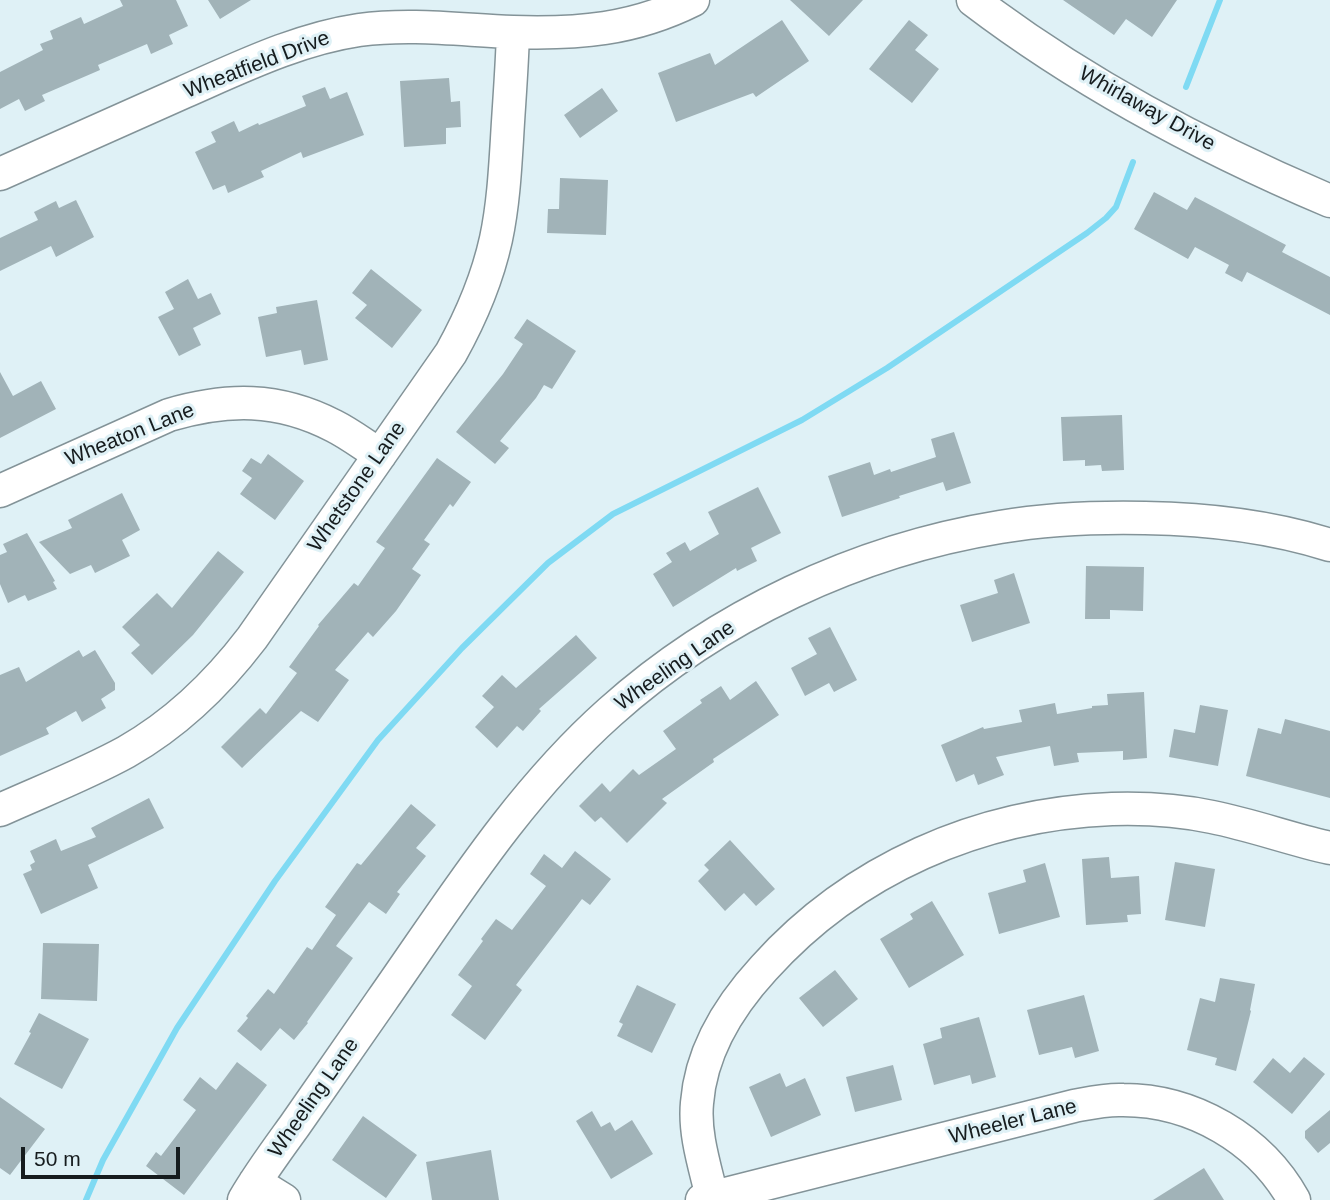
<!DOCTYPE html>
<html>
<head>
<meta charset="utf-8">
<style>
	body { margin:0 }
	#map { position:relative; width:1330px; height:1200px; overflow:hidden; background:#dff1f6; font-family:Arial,sans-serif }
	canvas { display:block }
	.scale { position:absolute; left:21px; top:1147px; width:159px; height:32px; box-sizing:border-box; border:4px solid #161c1e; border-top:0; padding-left:9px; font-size:21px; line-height:24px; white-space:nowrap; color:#161c1e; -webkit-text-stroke:5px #dff1f6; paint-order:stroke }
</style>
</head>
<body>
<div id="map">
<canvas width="1330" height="1200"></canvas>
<div class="scale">50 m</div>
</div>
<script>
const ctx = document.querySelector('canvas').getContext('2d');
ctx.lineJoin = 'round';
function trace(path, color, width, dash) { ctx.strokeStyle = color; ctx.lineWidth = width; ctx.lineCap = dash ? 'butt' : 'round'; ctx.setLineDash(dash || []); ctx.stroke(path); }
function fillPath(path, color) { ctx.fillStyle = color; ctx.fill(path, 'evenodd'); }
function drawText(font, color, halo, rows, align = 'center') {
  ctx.font = font + ' Arial,sans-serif'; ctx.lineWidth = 6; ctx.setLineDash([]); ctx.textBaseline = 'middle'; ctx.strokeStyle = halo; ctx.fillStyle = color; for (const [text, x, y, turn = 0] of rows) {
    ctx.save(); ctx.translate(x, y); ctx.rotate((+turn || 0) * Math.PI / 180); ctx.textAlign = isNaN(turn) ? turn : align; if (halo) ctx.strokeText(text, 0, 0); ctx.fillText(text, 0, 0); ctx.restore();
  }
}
trace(new Path2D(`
	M1186,87L1220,0
	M86,1200L103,1160L177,1028L275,881L378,740L462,648L548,563L613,514L802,420L887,368L1087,233L1106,218L1116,207L1133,162`), '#7fdaf3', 6);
fillPath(new Path2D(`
	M120,0H176L188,26L169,35L173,44L151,54L147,44L98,65L100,70L42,95L45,101L25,111L19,99L0,109V72L43,50L40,44L53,39L50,31L81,17L84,24L123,6Z
	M208,0H251L220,19Z
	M790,0H863L829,36Z
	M1063,0H1177L1152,37L1126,19L1114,35Z
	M782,20L809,61L756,97L753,93L676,122L658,73L710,53L715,65Z
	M909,20L928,35L915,50L939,69L912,103L869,69Z
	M449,78L451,102L460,101L461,127L446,128V144L404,147L400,81Z
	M325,87L330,99L347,92L364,135L303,158L301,152L261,171L264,177L228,193L225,185L213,190L195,152L216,142L211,132L234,121L239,132L258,123L259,125L306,106L302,96Z
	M602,88L618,111L580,138L564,115Z
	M560,178L608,180L606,235L547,233L548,209H559Z
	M1154,192L1187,210L1195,197L1286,245L1282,252L1330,277V315L1247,272L1242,282L1225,273L1229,265L1195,247L1188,259L1134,229Z
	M76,200L94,237L56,257L51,246L0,271V238L38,220L34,212L56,201L59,208Z
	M371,269L422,310L392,348L355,318L367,305L352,293Z
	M188,279L198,299L211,293L221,314L193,328L201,345L179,356L158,317L174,309L165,292Z
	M317,300L328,360L304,365L301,350L266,357L258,317L277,313L276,307Z
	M527,319L576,351L552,389L544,385L536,398L500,441L509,448L495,464L456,432L503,374L523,344L514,338Z
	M0,372L13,396L41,381L56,409L0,438Z
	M1122,415L1124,470L1102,471L1101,465L1085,466V460L1063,461L1061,417Z
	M954,432L971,483L946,491L943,482L899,496L900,498L842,517L828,476L870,462L874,475L890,469L891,472L936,457L931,439Z
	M268,454L304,481L275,520L240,494L252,478L242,471L251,458L261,464Z
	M437,458L471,482L453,507L450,504L424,540L430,544L412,569L421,575L396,611L373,637L368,632L335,670L349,680L318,722L301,711L242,768L221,747L260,708L266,714L297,673L289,667L319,626L318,625L354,583L358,586L385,548L376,542Z
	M758,487L781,533L751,548L757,561L737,571L736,568L673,607L653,574L672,562L666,553L685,542L690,551L719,534L708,512Z
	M122,493L140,530L122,540L130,556L95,573L91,565L70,574L39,542L72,528L68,520Z
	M27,533L55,581L53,582L57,589L28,601L25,595L8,603L0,584V555L7,552L3,544Z
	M218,551L244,572L193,635L152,675L131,653L140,645L122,627L157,593L172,608Z
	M1086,566L1144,567L1143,611L1110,610V619H1085Z
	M1014,573L1030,623L972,642L960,605L998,593L994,580Z
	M830,627L857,680L834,692L829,683L805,696L791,668L817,654L808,638Z
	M576,635L597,658L539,709L541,711L523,731L517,726L497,748L475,727L494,707L482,696L502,675L516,688Z
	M79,650L83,657L95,650L115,683V690L101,699L106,708L82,722L76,711L46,728L49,734L0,756V675L19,667L26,682Z
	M756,681L779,715L713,759L714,762L662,799L667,803L627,843L601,817L595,822L579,806L602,783L610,792L633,769L639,775L676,749L663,731L702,703L700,700L721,686L730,700Z
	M1144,692L1147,758L1123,760V751L1077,753L1079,762L1054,766L1050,746L996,757L1004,775L978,785L974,774L956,782L941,745L983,727L984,729L1022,722L1019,710L1055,703L1057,714L1092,708V706L1108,705L1107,694Z
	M1200,705L1228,710L1218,766L1169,757L1174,729L1195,733Z
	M1285,719L1330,731V798L1246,776L1258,728L1281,734Z
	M149,798L164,828L88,865L98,888L41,914L23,874L32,870L30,865L35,862L30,851L56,839L61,851L96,837L91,828Z
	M411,804L436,825L416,848L426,856L397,892L400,894L386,914L369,902L336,946L353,958L307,1022L308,1023L294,1040L280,1028L261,1051L237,1031L248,1018L246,1016L268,989L274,994L307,947L312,950L336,915L325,907L357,863L361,865Z
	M730,840L775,889L756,906L744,893L725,911L698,881L709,870L704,865Z
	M575,851L611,879L590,905L582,899L516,985L522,990L485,1040L451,1015L472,986L458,975L483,941L481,939L496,919L512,930L546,886L530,874L544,854L562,868Z
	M1109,857L1111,878L1139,876L1141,914L1127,915L1128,922L1086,925L1082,859Z
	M1175,862L1215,869L1205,927L1165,920Z
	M1045,863L1060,917L999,934L988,893L1026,882L1023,870Z
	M932,901L964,955L909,988L880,939L913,919L910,914Z
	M43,943L99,944L97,1001L41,999Z
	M835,970L858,999L823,1027L799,998Z
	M1220,978L1255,984L1250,1010L1251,1011L1236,1071L1215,1065L1217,1058L1187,1050L1200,998L1215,1002Z
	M637,985L676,1004L652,1053L617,1036L623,1024L619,1022Z
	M1084,995L1099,1051L1075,1058L1072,1047L1039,1055L1027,1010Z
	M39,1013L89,1039L62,1089L14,1064L31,1033L29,1032Z
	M979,1017L996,1077L972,1084L970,1075L934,1085L923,1044L942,1038L940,1028Z
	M1304,1057L1325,1074L1292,1114L1253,1082L1273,1058L1290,1073Z
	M237,1062L267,1085L184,1195L146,1166L156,1152L161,1156L196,1110L183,1100L200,1077L216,1090Z
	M893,1065L902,1100L855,1112L846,1077Z
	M780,1073L786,1087L805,1078L821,1115L771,1137L749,1087Z
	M0,1097L45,1129L10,1175L0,1168Z
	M1330,1110V1143L1318,1153L1305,1138V1131Z
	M592,1111L601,1127L610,1122L615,1131L632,1120L653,1154L611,1179L576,1121Z
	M363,1116L417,1155L386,1198L332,1160Z
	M491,1150L499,1200H432L426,1162Z
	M1204,1168L1224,1200H1153Z`), '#a1b3b8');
const minor = new Path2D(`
	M973,0C1082,83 1205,148 1330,201
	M0,174C61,147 123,119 184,92C241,67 298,39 359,30C411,23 461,30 513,32C578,34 633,30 693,0
	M0,491L169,415C227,398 278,397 334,426C350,434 364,445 380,455
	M0,810C42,791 86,774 126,752C177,723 217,684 252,638L451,353C471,317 487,280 496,239C503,206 505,172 507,139C509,103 512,68 513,32
	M255,1182L284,1200
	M712,1197C705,1167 694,1134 697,1103C701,1050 729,1006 764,968C853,869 979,814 1112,809C1145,808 1179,810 1212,817C1252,825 1290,839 1330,848
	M244,1200C259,1174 277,1150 295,1125C324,1084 353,1042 382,1000C452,900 518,794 610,712C717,616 858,550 1000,527C1048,519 1097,517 1145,518C1208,519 1270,526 1330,545
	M702,1200L1074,1106C1090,1103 1107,1099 1123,1100C1193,1100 1260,1139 1294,1200`);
trace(minor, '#839398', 35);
trace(minor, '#fff', 32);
drawText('21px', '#161c1e', '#dff1f6', [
	["Wheatfield Drive",257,65,-21],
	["Whirlaway Drive",1147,109,29],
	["Wheaton Lane",130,435,-22],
	["Whetstone Lane",357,487,-55],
	["Wheeling Lane",675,666,-35],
	["Wheeling Lane",314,1098,-55],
	["Wheeler Lane",1013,1122,-14]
]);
</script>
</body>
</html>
